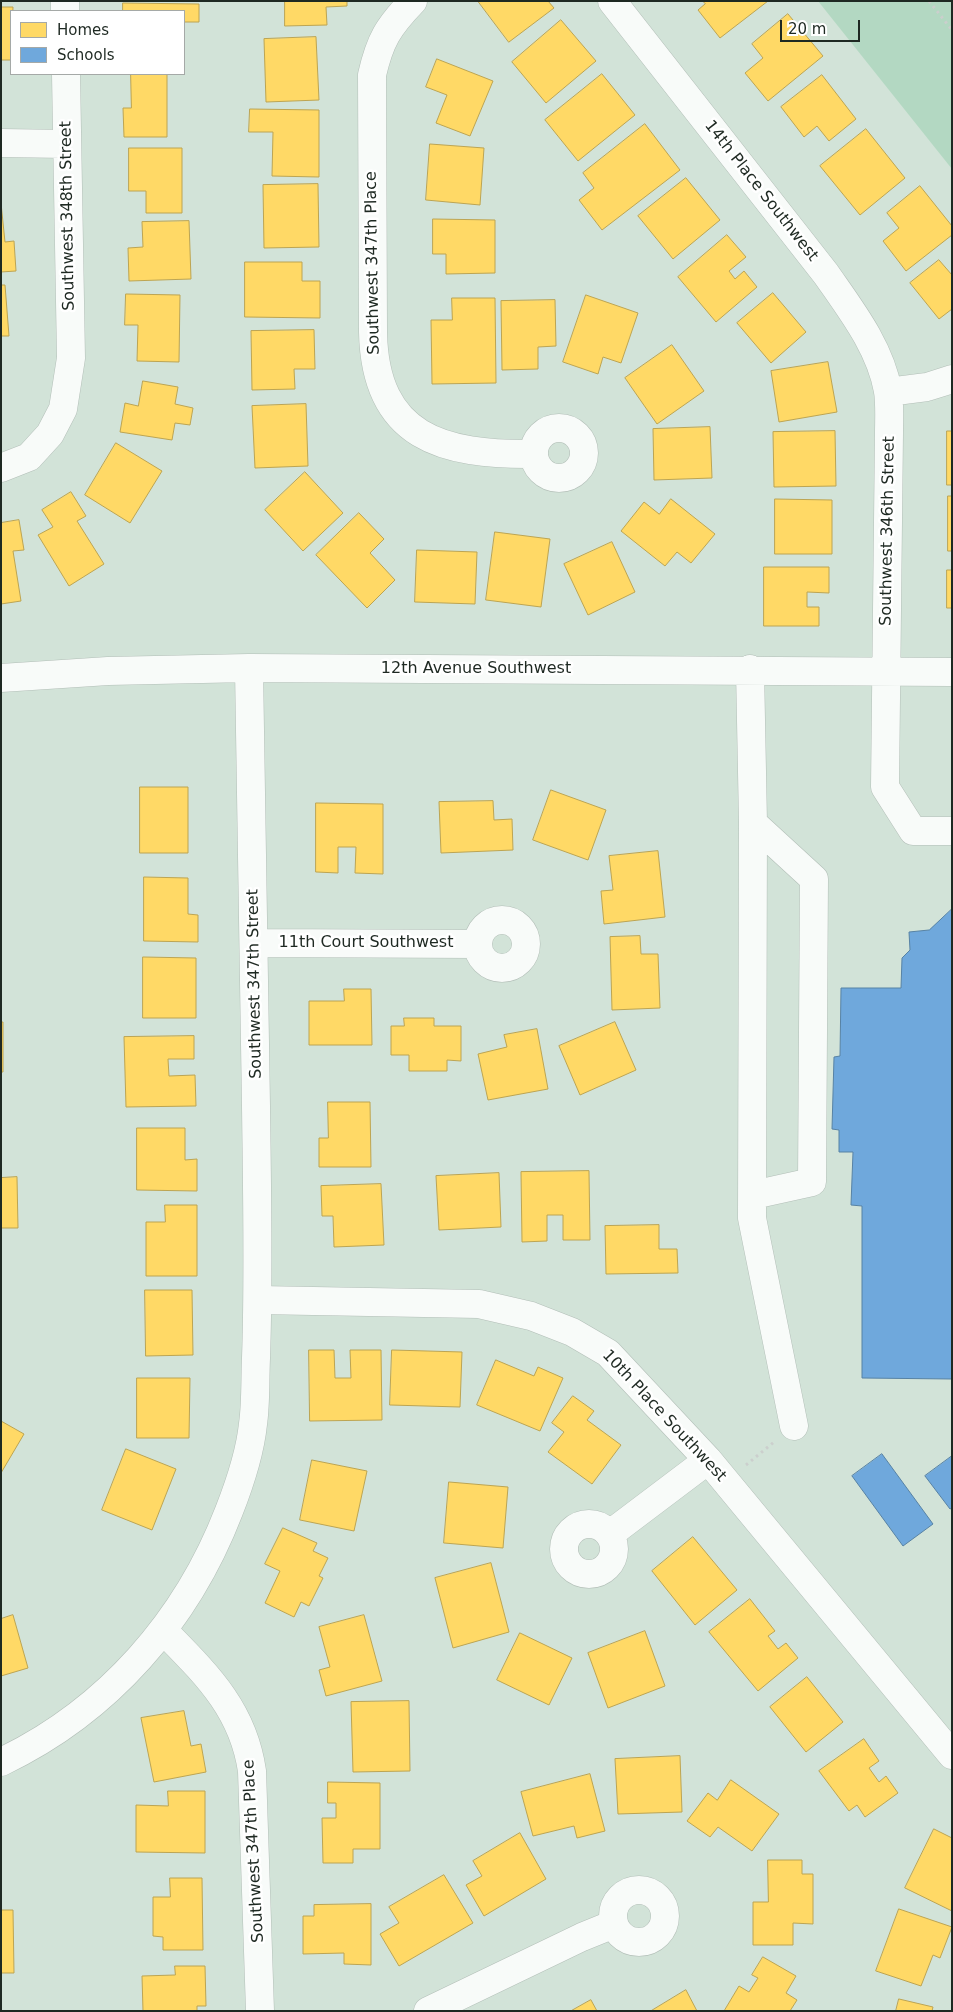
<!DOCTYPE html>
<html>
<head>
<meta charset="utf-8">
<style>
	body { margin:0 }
	#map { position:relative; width:953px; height:2012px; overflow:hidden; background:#d2e3d8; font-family:"DejaVu Sans",sans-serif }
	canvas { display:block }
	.frame { position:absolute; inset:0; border:2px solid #1e2922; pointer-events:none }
	.legend { position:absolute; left:10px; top:10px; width:175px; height:65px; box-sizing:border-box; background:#fff; border:1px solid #a5a9a7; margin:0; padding:6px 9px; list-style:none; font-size:15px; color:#1e2922 }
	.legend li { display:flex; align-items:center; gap:10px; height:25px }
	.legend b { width:25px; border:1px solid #a5a9a7 }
	.scale { position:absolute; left:780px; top:20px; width:80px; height:22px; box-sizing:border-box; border:2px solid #1e2922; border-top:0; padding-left:6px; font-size:15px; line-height:18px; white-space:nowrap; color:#1e2922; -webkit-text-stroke:4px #fff; paint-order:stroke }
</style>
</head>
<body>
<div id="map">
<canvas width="953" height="2012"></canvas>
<div class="frame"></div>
<ul class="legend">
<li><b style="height:14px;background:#ffd966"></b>Homes</li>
<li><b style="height:14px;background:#6fa8dc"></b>Schools</li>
</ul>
<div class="scale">20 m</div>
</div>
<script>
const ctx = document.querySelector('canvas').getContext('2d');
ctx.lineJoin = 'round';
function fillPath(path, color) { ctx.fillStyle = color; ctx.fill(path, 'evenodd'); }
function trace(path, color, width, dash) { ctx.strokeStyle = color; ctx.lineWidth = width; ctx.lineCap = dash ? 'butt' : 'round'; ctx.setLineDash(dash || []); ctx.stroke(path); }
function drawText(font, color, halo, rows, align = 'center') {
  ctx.font = font + ' "DejaVu Sans",sans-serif'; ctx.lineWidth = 5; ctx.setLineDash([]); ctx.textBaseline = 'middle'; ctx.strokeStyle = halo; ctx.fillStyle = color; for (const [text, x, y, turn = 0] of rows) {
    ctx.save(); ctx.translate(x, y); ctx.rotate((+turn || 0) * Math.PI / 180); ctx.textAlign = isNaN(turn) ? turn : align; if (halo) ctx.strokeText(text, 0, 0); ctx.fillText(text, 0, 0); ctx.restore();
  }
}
fillPath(new Path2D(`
	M818,1H952V169Z`), '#b3d8c2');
const homes = new Path2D(`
	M285,1H347V6L326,7L327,25L285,26Z
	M478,1H548L554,8L509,42Z
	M703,1H768L720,38L698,10L705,4Z
	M123,3L199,4V22H184V11H123Z
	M1,7H13L11,60H1Z
	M788,14L823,56L768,101L745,73L763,58L752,44Z
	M561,20L596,61L546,103L512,62Z
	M316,37L319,100L266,102L264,39Z
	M437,59L493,81L470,136L436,123L447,95L426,87Z
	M131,74H167V137H124L123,108H131Z
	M602,74L635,115L578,161L545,120Z
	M822,75L856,119L829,141L817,126L804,137L781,107Z
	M250,109L319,110V177L272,176L273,132H249Z
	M645,124L680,170L602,230L579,200L594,188L583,173Z
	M866,129L905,178L860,215L820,166Z
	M430,144L484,148L480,205L426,200Z
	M129,148H182V213H146V191H129Z
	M686,178L720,220L673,259L638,216Z
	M318,184L319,247L264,248L263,185Z
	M920,186L952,226V235L906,271L883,241L899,228L887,213Z
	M1,203L5,242L14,241L16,271L1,272Z
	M433,219L495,220V273L446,274V254H433Z
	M189,221L191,279L129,281L128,248L143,247L142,222Z
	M727,235L746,257L729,271L735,279L744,271L757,287L716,322L678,277Z
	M939,260L952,275V309L939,319L910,283Z
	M245,262H302V281H320V318L245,317Z
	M1,285H5L9,336H1Z
	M773,293L806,332L771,363L737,323Z
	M126,294L180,295L179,362L137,361L138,325H125Z
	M586,295L638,313L621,363L603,357L598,374L563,362Z
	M452,298H495L496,383L432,384L431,320H452Z
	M555,300L556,346L538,347V369L502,370L501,301Z
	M314,330L315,369H294L295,389L252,390L251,331Z
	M672,345L704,391L657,424L625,378Z
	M828,362L837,412L779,422L771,371Z
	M143,381L178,387L175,404L193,408L190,425L175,423L172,440L120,432L125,403L138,406Z
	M306,404L308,466L255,468L252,406Z
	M710,427L712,478L654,480L653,429Z
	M835,431L836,486L774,487L773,432Z
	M947,431H952V485H947Z
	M116,443L162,471L130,523L85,495Z
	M305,472L343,513L303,551L265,510Z
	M71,492L86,516L77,521L104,564L69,586L38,535L53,527L42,510Z
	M948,496H952V551H948Z
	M671,499L715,534L691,563L677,552L665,566L621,531L644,502L659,514Z
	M775,499L832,500V554H775Z
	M359,513L384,539L370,553L395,580L367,608L316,555Z
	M19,520L24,550L13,551L21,601L1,604V523Z
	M495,532L550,539L541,607L486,600Z
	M612,542L635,592L588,615L564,564Z
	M417,550L477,552L475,604L415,602Z
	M764,567H829V593L807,592V607H819V626H764Z
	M947,570H952V608H947Z
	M140,787H188V853H140Z
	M551,790L606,810L588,860L533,840Z
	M493,801L494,820L512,819L513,850L441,853L439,802Z
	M316,803L383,804V874L355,873L356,847H338V873L316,872Z
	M658,851L665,917L604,924L601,891L613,890L609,856Z
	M144,877L188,878V914L198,915V942L144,941Z
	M640,936L641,954H658L660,1008L612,1010L610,937Z
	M143,957L196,958V1018H143Z
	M344,989H371L372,1045H309V1001H344Z
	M404,1018H434V1026H461V1061L447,1060V1071H409V1055H391V1026H404Z
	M1,1022H3V1072H1Z
	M615,1022L636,1070L580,1095L559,1046Z
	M537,1029L548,1089L488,1100L478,1054L507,1047L504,1035Z
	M194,1036V1059H168L169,1076L195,1075L196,1106L126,1107L124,1037Z
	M328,1102H370L371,1167H319V1138H328Z
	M137,1128H185V1160L197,1159V1191L137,1190Z
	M589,1171L590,1240H563V1215H547V1241L522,1242L521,1172Z
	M499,1173L501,1227L439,1230L436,1176Z
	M17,1177L18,1228H1V1178Z
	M381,1184L384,1245L334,1247L333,1216H322L321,1186Z
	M165,1205H197V1276H146V1222H165Z
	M659,1225V1249H677L678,1273L606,1274L605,1226Z
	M145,1290H192L193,1355L146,1356Z
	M309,1350H334L335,1378H351L350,1350H381L382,1420L310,1421Z
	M392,1350L462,1352L460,1407L390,1405Z
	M496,1360L534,1376L538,1367L563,1378L540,1431L477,1405Z
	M137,1378H190L189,1438H137Z
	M573,1396L594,1411L587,1420L621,1445L592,1484L548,1452L564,1432L552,1423Z
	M1,1421L24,1434L1,1473Z
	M126,1449L176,1469L152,1530L102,1510Z
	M312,1460L367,1471L354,1531L300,1520Z
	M449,1482L508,1487L503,1548L444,1543Z
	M283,1528L317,1543L313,1551L328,1558L319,1576L323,1578L309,1606L301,1602L294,1617L265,1603L280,1571L265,1564Z
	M693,1537L737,1590L695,1625L652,1571Z
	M491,1563L509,1632L453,1648L435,1578Z
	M750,1599L775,1631L768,1636L778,1649L786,1643L798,1658L758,1691L709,1632Z
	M13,1615L28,1668L1,1676V1619Z
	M364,1615L382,1681L326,1696L319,1670L330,1667L319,1627Z
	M645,1631L665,1686L608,1708L588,1653Z
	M520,1633L572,1658L549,1705L497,1680Z
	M807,1677L843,1722L806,1752L770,1707Z
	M409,1701L410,1771L353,1772L351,1702Z
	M184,1711L191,1746L201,1744L206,1772L154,1782L141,1718Z
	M864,1739L879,1761L869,1768L879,1782L886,1776L898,1793L865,1817L857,1805L849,1811L819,1771Z
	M680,1756L682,1812L618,1814L615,1759Z
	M590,1774L605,1831L577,1838L574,1826L533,1836L521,1792Z
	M731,1780L779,1814L752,1851L718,1827L710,1837L687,1821L708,1793L717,1800Z
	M328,1782L380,1783V1849H353V1863H323L322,1818H336V1803H328Z
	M168,1791H205V1853L136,1852V1805L168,1806Z
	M934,1829L952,1838V1911L905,1888Z
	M520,1833L546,1879L484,1916L466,1885L482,1876L473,1861Z
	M768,1860H802V1874H813V1924L793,1923V1945H753V1902H768Z
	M444,1875L473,1923L399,1966L380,1934L399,1923L389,1907Z
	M170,1878H202L203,1950H163V1937L153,1936V1897H170Z
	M371,1904V1965L344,1964V1953L303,1954V1916H314V1905Z
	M899,1909L952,1927L940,1958L933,1955L921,1986L876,1971Z
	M1,1910H13L14,1973H1Z
	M763,1957L796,1976L786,1993L797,2000L790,2011H724L739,1986L749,1992L758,1978L752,1975Z
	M175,1966H205L206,2006H197V2011H143L142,1976L175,1975Z
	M686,1990L697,2011H651Z
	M899,1999L933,2007L932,2011H896Z
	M591,2000L597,2011H571Z`);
fillPath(homes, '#ffd966');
trace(homes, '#bca452', 1);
const schools = new Path2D(`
	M952,909V1379L862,1378V1206L851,1205L853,1152H839V1130L832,1129L834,1057L840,1056L841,988H901L902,958L910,950L909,932L929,930Z
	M882,1454L933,1524L903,1546L852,1476Z
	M952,1456V1508L950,1509L925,1476Z`);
fillPath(schools, '#6fa8dc');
trace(schools, '#5782a4', 1);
const minor = new Path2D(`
	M65,1V11
	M413,1C388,27 380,40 372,75L373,332C375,438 443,455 534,454
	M612,1L826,274C851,310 880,347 888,391C890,405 889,420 889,433L885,787L913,831H952
	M1,143L67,144
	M888,392L927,387L952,379
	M534 453a25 25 0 1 1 50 0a25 25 0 1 1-50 0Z
	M1,468L29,457L50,434L63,409L71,358L66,74
	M750,669L753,823L752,1218L794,1426
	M1,678L108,671L249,668L952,672
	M753,823L814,879L812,1182L753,1195
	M478 944a24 24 0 1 1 48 0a24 24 0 1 1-48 0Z
	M255,943L478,944
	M258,1300L479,1304L531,1316L572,1332L608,1353L708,1460L952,1755
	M564 1549a25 25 0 1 1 50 0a25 25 0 1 1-50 0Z
	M610,1534L708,1460
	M164,1631C206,1674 243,1709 252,1771L260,2011
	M1,1762C108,1711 187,1620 229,1511C240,1483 250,1453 253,1424C256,1403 255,1380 256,1358C259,1274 257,1190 256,1106C255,960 252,814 249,668
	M613 1916a26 26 0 1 1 52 0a26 26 0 1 1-52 0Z
	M428,2011L582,1937L614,1924`);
trace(minor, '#b2beb7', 29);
trace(new Path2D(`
	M929,1L952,30
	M746,1465L774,1442`), '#cbcfcd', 3, [2.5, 4]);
trace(minor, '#f8fbf9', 28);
drawText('16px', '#1e2922', '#fff', [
	["14th Place Southwest",761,191,52],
	["Southwest 348th Street",68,216,-91],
	["Southwest 347th Place",373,263,-91],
	["Southwest 346th Street",888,531,-89],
	["12th Avenue Southwest",476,669],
	["11th Court Southwest",366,943],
	["Southwest 347th Street",255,984,-91],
	["10th Place Southwest",664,1416,47],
	["Southwest 347th Place",254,1851,-93]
]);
</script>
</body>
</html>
